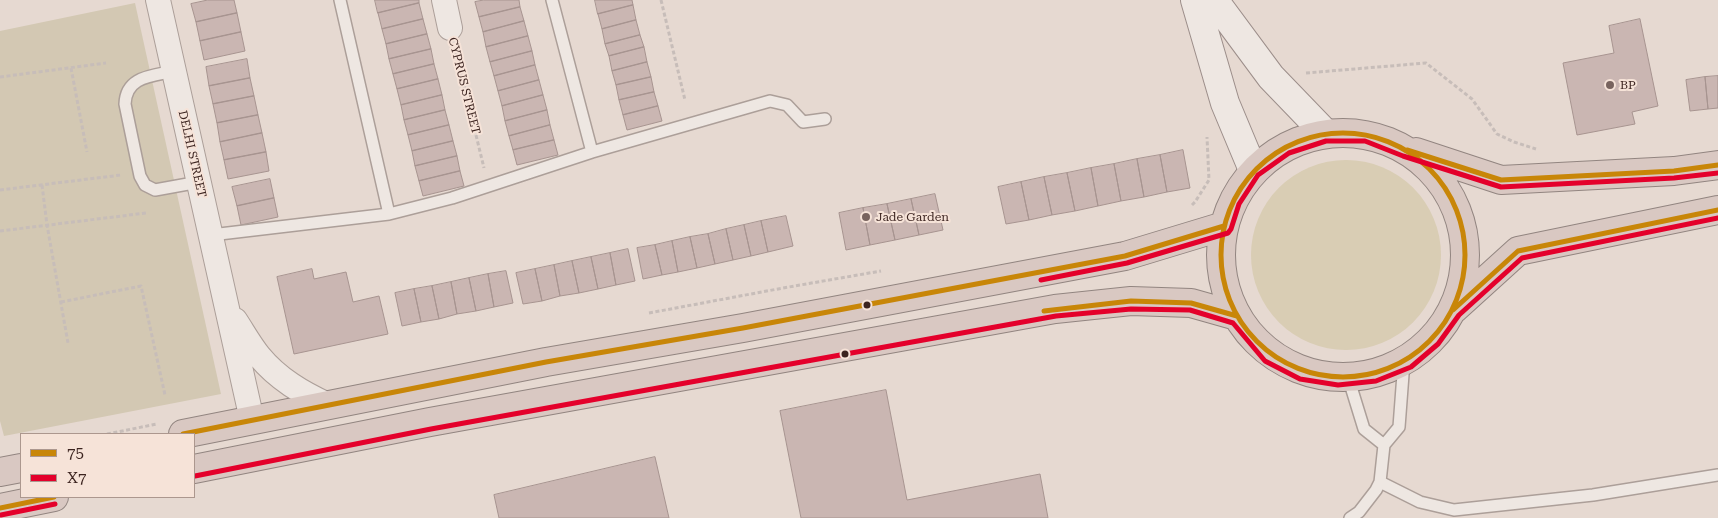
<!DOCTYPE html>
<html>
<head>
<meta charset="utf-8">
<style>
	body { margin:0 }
	#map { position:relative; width:1718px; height:518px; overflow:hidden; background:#e6d9d1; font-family:"Roboto Serif",serif }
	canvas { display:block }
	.legend { position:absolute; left:20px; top:433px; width:175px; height:65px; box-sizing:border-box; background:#f6e3d8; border:1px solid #ac978e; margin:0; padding:6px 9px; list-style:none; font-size:15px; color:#3c2420 }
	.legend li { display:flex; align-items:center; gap:10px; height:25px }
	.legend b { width:25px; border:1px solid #ac978e }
</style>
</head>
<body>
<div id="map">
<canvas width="1718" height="518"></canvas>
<ul class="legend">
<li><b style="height:6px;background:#c88608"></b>75</li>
<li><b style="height:6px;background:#e4002b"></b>X7</li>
</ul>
</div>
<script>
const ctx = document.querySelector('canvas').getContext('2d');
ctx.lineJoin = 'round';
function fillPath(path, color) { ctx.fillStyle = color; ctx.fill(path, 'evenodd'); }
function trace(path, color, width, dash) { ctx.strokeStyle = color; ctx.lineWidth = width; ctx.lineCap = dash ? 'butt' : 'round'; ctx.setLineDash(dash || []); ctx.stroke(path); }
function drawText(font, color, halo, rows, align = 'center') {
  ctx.font = font + ' "Roboto Serif",serif'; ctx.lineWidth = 4; ctx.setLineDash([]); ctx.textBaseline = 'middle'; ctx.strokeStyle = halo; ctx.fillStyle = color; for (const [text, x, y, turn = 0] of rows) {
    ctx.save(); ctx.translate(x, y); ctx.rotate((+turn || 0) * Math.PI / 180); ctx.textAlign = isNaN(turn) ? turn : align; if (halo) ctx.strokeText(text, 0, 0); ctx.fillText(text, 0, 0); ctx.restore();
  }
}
fillPath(new Path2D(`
	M1251 255a95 95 0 1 1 190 0a95 95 0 1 1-190 0Z`), '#d9cdb4');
fillPath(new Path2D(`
	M135,3L221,394L4,436L0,421V31Z`), '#d3c8b3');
const building = new Path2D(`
	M208,0H234L237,13L196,22L191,4Z
	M375,0H419V3L378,13Z
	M484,0H519L520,7L479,17L475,2Z
	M595,0H632L633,5L598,14Z
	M419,3L423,19L382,29L378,13Z
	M633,5L636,20L602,29L598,14Z
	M520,7L524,21L483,32L479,17Z
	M237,13L241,32L200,41L196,22Z
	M423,19L427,34L386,44L382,29Z
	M1640,19L1658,106L1632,112L1635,124L1577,135L1563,63L1614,53L1609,26Z
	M636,20L640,35L605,44L602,29Z
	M524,21L528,36L486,47L483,32Z
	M241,32L245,51L204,60L200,41Z
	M427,34L431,49L389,59L386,44Z
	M640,35L644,47L609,56L605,44Z
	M528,36L532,51L490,62L486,47Z
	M644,47L647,62L612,71L609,56Z
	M431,49L434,64L393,74L389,59Z
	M532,51L535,65L494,76L490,62Z
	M247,59L250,78L209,86L206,67Z
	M647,62L651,77L616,85L612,71Z
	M434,64L438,79L397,89L393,74Z
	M535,65L539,80L498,91L494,76Z
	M1718,76V108L1708,109L1705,77Z
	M651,77L654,92L619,100L616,85Z
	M1705,77L1708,109L1690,111L1686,80Z
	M250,78L254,96L213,104L209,86Z
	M438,79L442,95L401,105L397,89Z
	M539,80L543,95L502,106L498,91Z
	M654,92L658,106L623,115L619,100Z
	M442,95L445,110L404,120L401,105Z
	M543,95L547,110L505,121L502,106Z
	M254,96L258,115L217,123L213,104Z
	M658,106L662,121L627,130L623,115Z
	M445,110L449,125L408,135L404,120Z
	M547,110L550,125L509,136L505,121Z
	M258,115L262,133L220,142L217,123Z
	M449,125L453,141L412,151L408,135Z
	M550,125L554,140L513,150L509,136Z
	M262,133L266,152L224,160L220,142Z
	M554,140L558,155L517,165L513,150Z
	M453,141L457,156L415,166L412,151Z
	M1183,150L1190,188L1167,192L1160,155Z
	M266,152L269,171L228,179L224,160Z
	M1160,155L1167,192L1144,197L1137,159Z
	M457,156L460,171L419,181L415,166Z
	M1137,159L1144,197L1121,201L1114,164Z
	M1114,164L1121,201L1098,206L1091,168Z
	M1091,168L1098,206L1075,211L1067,173Z
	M460,171L464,186L423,196L419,181Z
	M1067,173L1075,211L1052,215L1044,177Z
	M1044,177L1052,215L1029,220L1021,182Z
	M270,179L274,198L237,206L232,187Z
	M1021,182L1029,220L1006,224L998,187Z
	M935,194L943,230L919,235L911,199Z
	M274,198L278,217L241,225L237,206Z
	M911,199L919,235L895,240L887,204Z
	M887,204L895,240L870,245L863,208Z
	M863,208L870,245L846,250L839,213Z
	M786,216L793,246L768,252L761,221Z
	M761,221L768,252L751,256L744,225Z
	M744,225L751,256L733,260L726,229Z
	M726,229L733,260L715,264L708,234Z
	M708,234L715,264L697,268L690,237Z
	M690,237L697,268L678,272L672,241Z
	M672,241L678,272L662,275L655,245Z
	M655,245L662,275L643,279L637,248Z
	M628,249L635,281L616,285L610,253Z
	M610,253L616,285L598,289L591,257Z
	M591,257L598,289L579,293L572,261Z
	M572,261L579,293L560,296L554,265Z
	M554,265L560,296L542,301L535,269Z
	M312,269L314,279L346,272L353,302L379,296L388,334L294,354L277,277Z
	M535,269L542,301L523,304L516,273Z
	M506,271L513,303L494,307L488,274Z
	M488,274L494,307L476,311L469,278Z
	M469,278L476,311L457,314L451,282Z
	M451,282L457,314L439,319L432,286Z
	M432,286L439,319L421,322L414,289Z
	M414,289L421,322L402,326L395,293Z
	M886,390L907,500L1040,474L1048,518H801L780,411Z
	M655,457L669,518H499L494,495Z`);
fillPath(building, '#cab6b2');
trace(building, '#a79490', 1);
const lane = new Path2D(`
	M340,0L389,214
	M552,0L592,152
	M174,71C152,76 126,76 125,104L140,176L145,185L155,190L199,182
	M211,235L389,214L452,198L592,152L770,101L787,105L803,122L825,119
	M1348,377L1364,429L1384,445
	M1380,482L1420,502L1454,510L1593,495L1718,475
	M1350,518L1359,512L1376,490L1380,482L1384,445L1399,427L1404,361`);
const street = new Path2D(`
	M158,0L252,420
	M444,0L450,28
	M235,320C243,332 250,345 259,356C278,379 302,393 328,405`);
const secondary = new Path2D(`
	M1195,0L1225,103L1253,170
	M1214,0L1271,77L1325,133`);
const highway = new Path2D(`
	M1221 255a122 122 0 1 1 244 0a122 122 0 1 1-244 0Z
	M1416,152L1501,180L1674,171L1718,165
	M1454,309L1518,251L1718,210
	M183,434L546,362L743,328L1125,256L1224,226
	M194,469L430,422L1055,309L1131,301L1191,303L1237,316
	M0,472L21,468
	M0,508L54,497`);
trace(lane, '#ac9f99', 14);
trace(street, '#ac9f99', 26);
trace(secondary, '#9c8e8a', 30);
trace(highway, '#928580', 30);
trace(new Path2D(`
	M661,0L685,100
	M456,53L484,168
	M71,68L87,152
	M1306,73L1426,63L1472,99L1497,134L1514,142L1536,149
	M0,77L106,63
	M42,185L47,225L68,343
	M0,190L121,175
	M1192,205L1195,202L1209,180L1207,137
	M0,231L146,213
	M61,302L141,286L165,395
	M649,313L783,288L881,271
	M107,434L157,424`), '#c7bdb9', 3, [4, 2.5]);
trace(lane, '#eee7e2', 11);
trace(street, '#eee7e2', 24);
trace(secondary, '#eee7e2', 28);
trace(highway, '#d9c8c2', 28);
trace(new Path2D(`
	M1221 255a122 122 0 1 1 244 0a122 122 0 1 1-244 0Z
	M1407,150L1501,180L1674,171L1718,165
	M1453,310L1518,251L1718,210
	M1044,311L1131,301L1191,303L1237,316
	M183,434L546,362L743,328L1125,256L1224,226
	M0,508L54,497`), '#c88608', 5);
trace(new Path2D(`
	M1041,280L1127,263L1228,233L1231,229L1239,204L1258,175L1289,153L1326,141H1365L1403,156L1501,187L1674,178L1718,173
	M195,476L431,429L1056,316L1131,309L1190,310L1233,323L1265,361L1300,379L1338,385L1376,381L1411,367L1438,344L1459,315L1522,258L1718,218
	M1,515L55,504`), '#e4002b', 5);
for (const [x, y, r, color] of [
	[1610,85,5,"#78635e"],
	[866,217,5,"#78635e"],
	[867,305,4.5,"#3c2420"],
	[845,354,4.5,"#3c2420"]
]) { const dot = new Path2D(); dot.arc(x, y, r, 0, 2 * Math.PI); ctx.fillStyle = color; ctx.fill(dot); trace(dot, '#f6e3d8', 2); }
drawText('12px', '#3c2420', '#f6e3d8', [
	["BP",1620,85],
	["Jade Garden",876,217]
], 'left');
drawText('12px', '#3c2420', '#f6e3d8', [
	["CYPRUS STREET",464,86,76],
	["DELHI STREET",192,154,77]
]);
</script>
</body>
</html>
